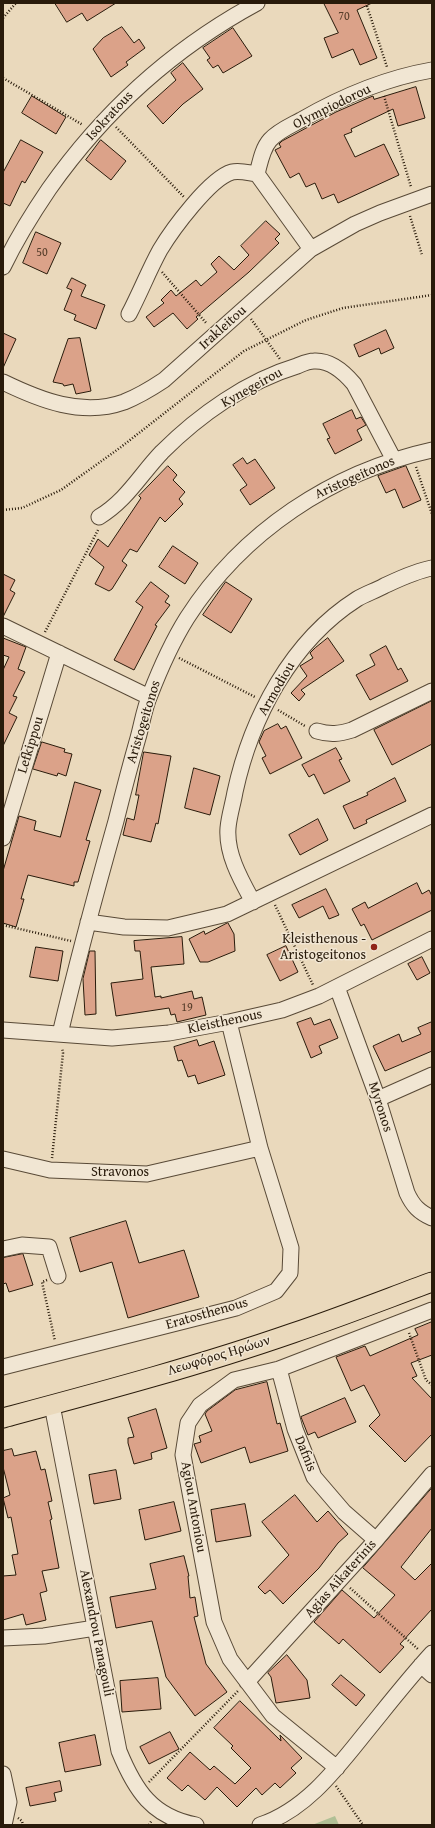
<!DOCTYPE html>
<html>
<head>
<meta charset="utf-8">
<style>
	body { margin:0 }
	#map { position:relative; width:435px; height:1828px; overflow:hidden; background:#ead9bc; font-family:"Gentium Book Plus",serif }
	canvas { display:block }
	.frame { position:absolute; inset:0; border:4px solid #291b0b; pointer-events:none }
</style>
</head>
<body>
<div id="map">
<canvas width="435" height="1828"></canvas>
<div class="frame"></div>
</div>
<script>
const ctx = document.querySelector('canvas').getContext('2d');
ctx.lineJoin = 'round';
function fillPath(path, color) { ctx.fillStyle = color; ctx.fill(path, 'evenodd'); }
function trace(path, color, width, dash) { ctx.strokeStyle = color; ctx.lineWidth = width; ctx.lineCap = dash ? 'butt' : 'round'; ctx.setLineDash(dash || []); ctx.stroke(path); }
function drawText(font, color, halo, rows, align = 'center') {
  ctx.font = font + ' "Gentium Book Plus",serif'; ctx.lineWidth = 3; ctx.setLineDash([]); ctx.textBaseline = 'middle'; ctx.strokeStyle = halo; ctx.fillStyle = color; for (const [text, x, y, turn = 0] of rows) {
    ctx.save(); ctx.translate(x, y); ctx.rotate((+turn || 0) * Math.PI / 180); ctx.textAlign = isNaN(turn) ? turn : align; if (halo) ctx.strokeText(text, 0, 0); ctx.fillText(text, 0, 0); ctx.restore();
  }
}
fillPath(new Path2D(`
	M335,1816L339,1825H312Z`), '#b1c096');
const building = new Path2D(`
	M55,3H116L87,21L82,13L67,22Z
	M324,3H372L357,10L377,58L360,65L353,49L332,58L324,38L338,33Z
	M122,27L134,43L139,39L145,48L126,62L128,65L111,77L93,49L103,38Z
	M233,28L252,56L223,73L218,65L213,68L207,60L210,58L203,48Z
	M183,63L203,89L183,104L163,124L147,106L176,80L171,73Z
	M416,87L425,118L398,126L393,109L351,129L352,132L344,135L355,157L384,144L399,175L338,203L334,194L322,199L315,183L306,187L299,173L290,178L275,150L281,147L279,144L282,141L336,112L368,98L373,96L374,99Z
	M32,96L66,117L56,134L22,113Z
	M21,140L43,152L25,183L22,181L10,206L3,203V173Z
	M101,140L126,161L111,180L86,160Z
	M266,221L280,234L275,239L279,243L249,272L196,317L198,319L187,329L173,313L154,327L146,317L164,303L161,300L171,290L176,296L196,280L201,286L217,272L211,264L219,256L234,270L249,255L241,246Z
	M36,232L61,243L47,274L23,263Z
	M72,278L86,285L81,296L105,305L96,329L74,320L76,315L64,310L72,290L67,288Z
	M386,330L394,348L381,354L379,348L359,357L354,345Z
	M3,333L16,339L3,368Z
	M80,338L91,391L76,394L73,384L64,386L63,384L53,382L68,339Z
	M352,410L356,419L361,417L366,425L357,430L362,440L335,454L327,439L330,438L323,424Z
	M243,458L247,464L255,459L275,488L250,505L240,490L247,485L233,465Z
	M168,466L177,475L173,480L185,492L179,499L183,504L165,522L160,517L137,552L130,549L122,561L127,565L112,589L109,591L95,584L104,567L89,555L98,539L108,547L141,498L139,496Z
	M406,466L421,500L403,508L395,489L386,493L378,476Z
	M173,546L198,563L185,584L159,567Z
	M3,574L15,580L10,590L15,593L3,617Z
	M151,582L169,596L165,602L170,605L155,625L157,626L134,670L114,660L143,607L136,602Z
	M226,582L252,599L231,633L203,615Z
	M3,638L26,647L18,669L25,672L13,696L17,697L9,713L17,717L3,746V670L9,657L3,655Z
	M328,638L344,661L301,690L305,694L299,701L291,693L307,676L300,666L313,658L310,653L315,648Z
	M386,646L398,670L401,668L408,681L370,700L356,675L375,665L370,655Z
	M432,701V744L392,765L374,730Z
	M278,724L281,729L286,726L302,758L270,774L262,758L266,756L259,742L264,731Z
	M42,742L65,749L64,752L72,754L66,776L58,773L57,776L33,769Z
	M336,748L342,759L339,760L350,781L324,794L314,774L309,777L302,765Z
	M144,752L171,756L158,824L156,823L151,842L123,835L127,818L134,820L139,795H136Z
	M194,768L220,776L210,815L185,808Z
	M395,778L406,801L366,820L367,823L354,829L343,806L368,795L367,793Z
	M75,782L101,790L86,840L90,841L78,882H74V886L28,875L21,899H24L16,927L3,923V871L19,816L36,821L34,830L60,837Z
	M318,819L328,840L300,855L289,835Z
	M417,883L422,894L429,890L432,896V910L372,940L364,924L361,926L352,909L365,902L368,908Z
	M326,889L339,915L329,919L323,906L299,918L292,905Z
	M228,923L234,934L235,951L208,962H200L189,939L204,931L205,934Z
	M182,937L184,964L151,967L155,997L161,996V998L192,991L194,999L202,997L206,1015L177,1022L175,1014L171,1015L169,1008L116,1016L111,983L143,979L140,951H135L134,941Z
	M286,946L298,972L280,981L267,955Z
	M36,947L63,951L58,981L30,977Z
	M90,951H95L96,1014L85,1015L83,979Z
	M422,957L430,973L417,980L408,964Z
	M311,1018L314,1025L330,1019L338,1038L319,1046L322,1053L311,1058L297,1023Z
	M432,1022V1051L385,1071L373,1046L399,1034L402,1042L421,1034L418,1028Z
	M197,1040L199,1046L214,1041L225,1075L198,1084L195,1075L188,1077L182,1060L178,1061L174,1047Z
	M126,1221L139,1263L184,1250L199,1297L128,1318L112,1262L80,1272L70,1238Z
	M23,1254L33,1285L9,1292L6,1283L3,1284V1258Z
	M432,1322V1355L411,1363L417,1376L412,1378L432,1399V1434L405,1462L369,1426L380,1415L364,1385L351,1391L336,1357L365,1346L370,1356L418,1335L415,1329Z
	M267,1382L277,1424L280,1423L288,1451L250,1463L245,1447L201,1463L194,1444L201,1442L199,1436L212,1431L205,1414L207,1411L235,1390Z
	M345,1398L356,1422L318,1438L315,1432L308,1435L301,1417Z
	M156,1409L167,1448L151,1453L152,1459L134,1464L128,1443V1438L134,1437L128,1418Z
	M12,1449L14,1456L36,1451L41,1470L45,1469L52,1501L48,1502L52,1519L50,1520L59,1568L42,1571L47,1591L40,1593L46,1620L26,1625L23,1614L3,1620V1576L16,1575L12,1555L18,1554L11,1517L8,1518L3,1498L10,1495L3,1467V1451Z
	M116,1470L121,1499L94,1504L89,1475Z
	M432,1488V1528L401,1567L415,1580L432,1563V1609L400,1644L404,1647L380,1673L343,1639L339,1644L314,1622L342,1590L374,1618L395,1595L363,1568Z
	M295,1495L317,1522L328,1511L348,1534L338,1543L319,1568L283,1604L270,1590L265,1594L258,1587L289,1555L262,1522Z
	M174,1502L181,1531L145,1540L139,1510Z
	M245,1504L251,1536L216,1542L211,1510Z
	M184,1556L189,1576H188L190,1598L195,1597L198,1616L194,1617L206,1664L227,1692L195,1716L166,1677L152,1621L116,1628L110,1597L156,1589L150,1564Z
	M287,1655L307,1680L310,1698L276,1703L271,1677L268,1673Z
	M341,1675L365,1695L356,1706L332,1685Z
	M158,1678L161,1709L122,1712L120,1681Z
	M240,1701L281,1741L280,1735L302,1758L291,1768L296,1773L280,1788L275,1783L262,1795L256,1788L237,1807L217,1787L205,1800L188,1785L182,1791L167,1778L190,1752L210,1770L214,1766L235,1784L251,1768L231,1748L233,1746L214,1728Z
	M170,1732L179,1749L149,1764L140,1747Z
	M95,1735L101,1765L65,1772L59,1743Z
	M60,1781L62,1791L54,1793L56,1801L30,1806L26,1788Z`);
fillPath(building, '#dba289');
trace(building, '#291b0b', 1);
const minor = new Path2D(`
	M257,174C260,163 262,149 270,140C278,131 290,126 301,120C341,97 386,78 432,70
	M3,267C16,240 32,214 49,189C104,111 172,49 257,3
	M129,314C140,293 149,270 160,250C172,230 210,178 232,172C240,170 249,173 257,174L311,249
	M3,382C40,400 82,417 124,402C139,396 152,388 164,380L311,249L355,224L380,213L432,194
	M99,517C127,500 140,475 162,452C199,415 247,381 297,366C302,364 308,361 314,361C331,360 344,372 354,384L394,460
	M3,626L149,697
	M317,731C330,735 339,734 352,730L432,691
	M3,838L59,653
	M253,902C241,880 226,854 228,828C229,816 233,804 235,792C251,718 291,641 357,599C365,594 375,591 384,586C399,579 415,571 432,568
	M88,922L124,927L168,928L227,914L432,815
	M337,987L378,1099L407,1193C413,1206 419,1212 432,1218
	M3,1030L112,1038L169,1033L229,1022L282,1010L319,996L432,939
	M60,1034C77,962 96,892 116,821C123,793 130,766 138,738C142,724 144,709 150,695C160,669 172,642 187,618C242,532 332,472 432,450
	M378,1099L432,1075
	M3,1159L50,1170L147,1174L260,1148
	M3,1249L22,1245L49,1247L58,1276
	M3,1367L236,1308L276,1291L290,1273L291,1248L260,1148L229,1022
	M279,1369L295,1429L314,1477L344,1512L376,1540
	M52,1405L119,1751C135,1790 152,1817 196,1825
	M3,1638L44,1636L95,1628
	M421,1665L432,1675
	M247,1682L376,1540L432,1474
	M337,1768L273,1716L230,1659L214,1622L183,1455L188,1423L200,1405L234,1380L279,1369L432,1310
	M3,1774L9,1802L4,1825
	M260,1825C306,1810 337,1768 366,1732C388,1705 409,1678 432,1653`);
const major = new Path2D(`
	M3,1418C100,1392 198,1366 293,1333C340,1317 386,1299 432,1282`);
trace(minor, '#594a37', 17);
trace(major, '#291b0b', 21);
trace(new Path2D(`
	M366,3L387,67
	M3,18L16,3
	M3,78L83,125
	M384,96L411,187
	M116,127L184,197
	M410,216L422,255
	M162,272L207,324
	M251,319L280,359
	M416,467L432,514
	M3,510L22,508L61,490L121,447L244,351L306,320L343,308L432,295
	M45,632L98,530
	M179,658L255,697
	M278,710L305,726
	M275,905L313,985
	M3,925L71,941
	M52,1158L63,1053L62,1048
	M47,1280L42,1282L55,1341
	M409,1333L426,1380L432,1385
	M350,1588L419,1650
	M149,1782L238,1691
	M336,1786L363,1825
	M18,1818L22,1821L23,1825
	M149,1825L152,1820`), '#291b0b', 2.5, [1, 2]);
trace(minor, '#f1e6d3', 15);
trace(major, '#ead9bc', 19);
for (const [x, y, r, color] of [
	[374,947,4,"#8f2418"]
]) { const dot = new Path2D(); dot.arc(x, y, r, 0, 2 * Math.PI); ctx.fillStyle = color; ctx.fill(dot); trace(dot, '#f1e6d3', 1.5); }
drawText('12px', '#563d2a', null, [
	["70",344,17],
	["50",42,253],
	["19",187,1008]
]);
drawText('14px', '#291b0b', '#f1e6d3', [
	["Olympiodorou",332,107,-26],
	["Isokratous",110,116,-47],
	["Irakleitou",223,328,-42],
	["Kynegeirou",252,388,-29],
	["Aristogeitonos",355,478,-24],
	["Armodiou",277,689,-60],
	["Aristogeitonos",144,722,-73],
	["Lefkippou",31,745,-73],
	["Kleisthenous",225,1022,-12],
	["Myronos",380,1107,72],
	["Stravonos",120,1172],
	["Eratosthenous",207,1314,-16],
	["Λεωφόρος Ηρώων",219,1356,-17],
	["Dafnis",305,1454,68],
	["Agiou Antoniou",193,1507,80],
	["Agias Aikaterinis",341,1579,-48],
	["Alexandrou Panagouli",96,1633,79]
]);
drawText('14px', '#291b0b', '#f1e6d3', [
	["Kleisthenous -",366,939],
	["Aristogeitonos",366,955]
], 'right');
</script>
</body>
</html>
